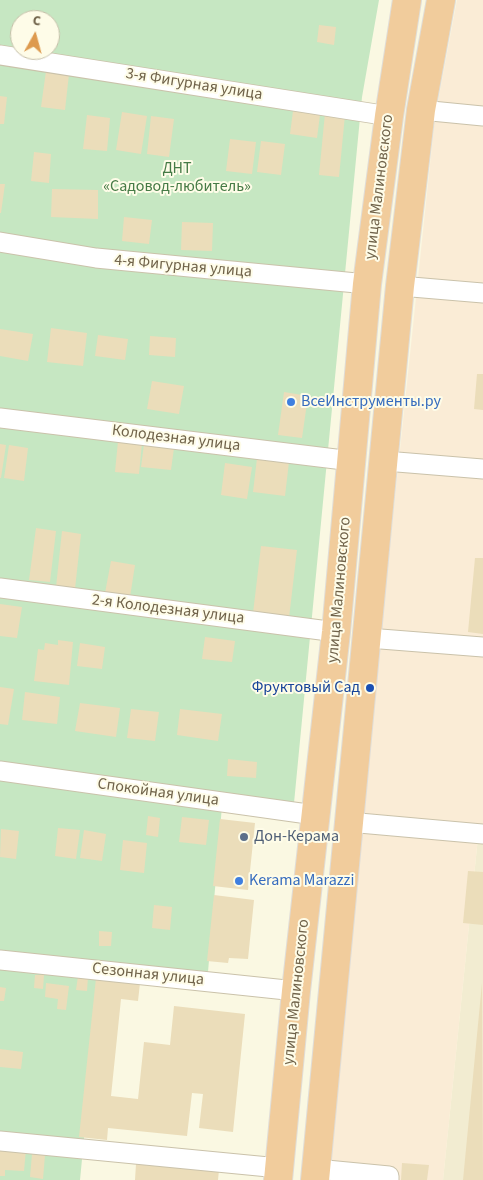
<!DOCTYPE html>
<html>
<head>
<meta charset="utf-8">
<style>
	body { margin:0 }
	#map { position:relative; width:483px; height:1180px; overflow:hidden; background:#faf8e2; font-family:"Source Sans 3",sans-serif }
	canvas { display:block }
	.north { position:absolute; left:10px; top:10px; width:50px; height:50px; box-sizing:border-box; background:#fefce8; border:1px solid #c5bfa9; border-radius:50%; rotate:7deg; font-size:14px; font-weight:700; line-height:20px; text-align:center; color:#70634a }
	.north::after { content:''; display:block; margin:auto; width:18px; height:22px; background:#dd9a4e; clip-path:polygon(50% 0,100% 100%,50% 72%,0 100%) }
</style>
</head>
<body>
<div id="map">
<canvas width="483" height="1180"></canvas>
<div class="north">С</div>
</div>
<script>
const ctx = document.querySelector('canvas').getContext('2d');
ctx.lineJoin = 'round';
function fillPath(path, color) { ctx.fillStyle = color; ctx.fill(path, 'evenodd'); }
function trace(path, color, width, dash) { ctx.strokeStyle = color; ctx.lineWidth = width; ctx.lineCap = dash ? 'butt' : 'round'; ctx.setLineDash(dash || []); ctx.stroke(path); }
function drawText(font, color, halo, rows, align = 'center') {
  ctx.font = font + ' "Source Sans 3",sans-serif'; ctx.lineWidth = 4; ctx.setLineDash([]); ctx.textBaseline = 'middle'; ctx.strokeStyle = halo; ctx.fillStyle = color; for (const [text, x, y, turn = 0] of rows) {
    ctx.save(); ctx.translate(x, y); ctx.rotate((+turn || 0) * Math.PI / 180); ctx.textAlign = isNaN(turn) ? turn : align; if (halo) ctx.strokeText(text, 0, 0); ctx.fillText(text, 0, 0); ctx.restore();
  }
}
fillPath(new Path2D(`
	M478,837L483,838V1180H443Z`), '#f2ecd1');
fillPath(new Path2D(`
	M457,0H483V830L478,837L443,1180H329L361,820L435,117Z`), '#faecd6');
fillPath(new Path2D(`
	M0,0H379L362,97L294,803L223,794L208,972L101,962L80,1180H0ZM20,20H50V50H20Z`), '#c6e7c2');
fillPath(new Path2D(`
	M319,25L336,27L334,45L317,42Z
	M46,71L69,74L65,110L41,107Z
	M0,96L7,97L4,124H0Z
	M293,111L320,115L317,138L290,134Z
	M122,112L147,116L141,154L116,150Z
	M325,113L345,115L339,177L319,175Z
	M87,115L110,118L107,151L83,149Z
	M151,116L174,119L169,157L147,154Z
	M230,139L256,142L252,174L226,171Z
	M261,141L285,144L281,175L257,172Z
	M34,152L51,154L49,183L31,181Z
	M0,184H5L1,213H0Z
	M52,189L98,190V219L51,217Z
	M124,217L152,220L149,244L122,241Z
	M182,222L213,223L212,251L181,250Z
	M51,328L87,333L83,366L47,362Z
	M0,329L33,334L28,361L0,356Z
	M98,335L128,339L125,360L95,356Z
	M150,336L176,338L175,357L149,355Z
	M477,374H483V410L474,409Z
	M152,381L184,386L179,414L147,409Z
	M284,392L308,396L302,438L278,435Z
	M118,441L142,443L139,474L115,472Z
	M0,444L6,445L1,478H0Z
	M144,444L174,448L171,470L141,467Z
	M9,445L28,448L24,481L4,478Z
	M257,458L289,462L285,496L253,492Z
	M225,463L252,467L247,499L221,495Z
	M36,528L56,531L50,582L29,580Z
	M62,531L81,534L75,589L56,587Z
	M261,546L297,550L289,618L253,613Z
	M475,558H483V634L468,632Z
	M111,561L135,565L130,597L105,593Z
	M0,604L22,607L17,638L0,636Z
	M205,637L235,641L232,662L202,659Z
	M58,640L73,642L69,685L34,681L38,649L44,650L45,643L58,645Z
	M80,643L105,647L102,669L77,666Z
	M0,687L14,689L8,725L0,724Z
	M25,692L60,697L57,724L22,720Z
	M80,703L120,708L116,737L75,731Z
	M131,709L159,712L155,741L127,738Z
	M180,709L222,714L218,741L177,735Z
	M228,759L257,762L256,778L227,776Z
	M148,816L160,818L158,837L146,835Z
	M182,817L209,820L206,845L179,842Z
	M220,819L255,823L248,890L213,886Z
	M58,828L80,830L76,859L55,856Z
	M1,829L19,831L16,859L0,857Z
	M84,830L106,834L102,861L80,858Z
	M123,840L147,843L144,873L120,870Z
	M468,871L483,872V925L463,923Z
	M214,895L254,900L248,959L229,958L228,963L207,961Z
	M154,905L172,907L170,930L152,928Z
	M99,931L112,932L111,946H99Z
	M35,975H44L43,989L34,988Z
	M78,976L88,977L87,991L76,990Z
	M96,978L140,983L138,1001L121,999L111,1096L138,1099L144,1042L170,1045L174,1006L245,1014L233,1132L199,1128L203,1094L192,1093L187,1136L108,1128L107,1140L79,1137Z
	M46,983L69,986L66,1010L57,1009L58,999L45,997Z
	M482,983L483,1180H463Z
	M0,987L6,988L4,1001H0Z
	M0,1049L23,1052L21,1069L0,1067Z
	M0,1147L26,1149L24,1171L5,1170V1176H0Z
	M32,1154L45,1155L43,1179L30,1177Z
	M156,1163L219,1170L218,1180H135L136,1164L155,1166Z
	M402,1163L429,1165L427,1180H401Z`), '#ebddba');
const minor = new Path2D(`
	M0,55L389,116
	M421,110L483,116
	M0,242L96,258L367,284
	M400,286L483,293
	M0,418L352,461
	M385,461L483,469
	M0,588L336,632
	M368,638L483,647
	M0,771L315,815
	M348,822L483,834
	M0,960L296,991
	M0,1141L279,1168
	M316,1169L389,1176V1180`);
const highway = new Path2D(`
	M278,1180L296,991L336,632L367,284L389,116L407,0
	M315,1180L400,286L421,110L441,0`);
trace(minor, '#cac2aa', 21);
trace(highway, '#e0ddd7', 30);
trace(minor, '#fff', 19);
trace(highway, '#f1cc9c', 28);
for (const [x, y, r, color] of [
	[291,402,5,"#3f7fe0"],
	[370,688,5,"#1a4fb4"],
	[244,837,5,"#5c6f8a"],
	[239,881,5,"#3f7fe0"]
]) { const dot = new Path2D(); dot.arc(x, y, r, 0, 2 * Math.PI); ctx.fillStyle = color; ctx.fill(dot); trace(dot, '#fefce8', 2); }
drawText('16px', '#70634a', '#fefce8', [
	["3-я Фигурная улица",194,85,9],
	["улица Малиновского",380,187,-83],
	["4-я Фигурная улица",183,267,5],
	["Колодезная улица",176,439,7],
	["улица Малиновского",340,590,-85],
	["2-я Колодезная улица",168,610,7],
	["Спокойная улица",158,793,8],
	["Сезонная улица",148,975,6],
	["улица Малиновского",297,992,-84]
]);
drawText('16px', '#467b46', '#fefce8', [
	["ДНТ",177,169],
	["«Садовод-любитель»",177,187]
]);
drawText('16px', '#366cbe', '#fefce8', [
	["ВсеИнструменты.ру",301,402],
	["Kerama Marazzi",249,881]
], 'left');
drawText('16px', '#164399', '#fefce8', [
	["Фруктовый Сад",360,688]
], 'right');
drawText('16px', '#4e5e75', '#fefce8', [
	["Дон-Керама",254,837]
], 'left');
</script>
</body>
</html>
